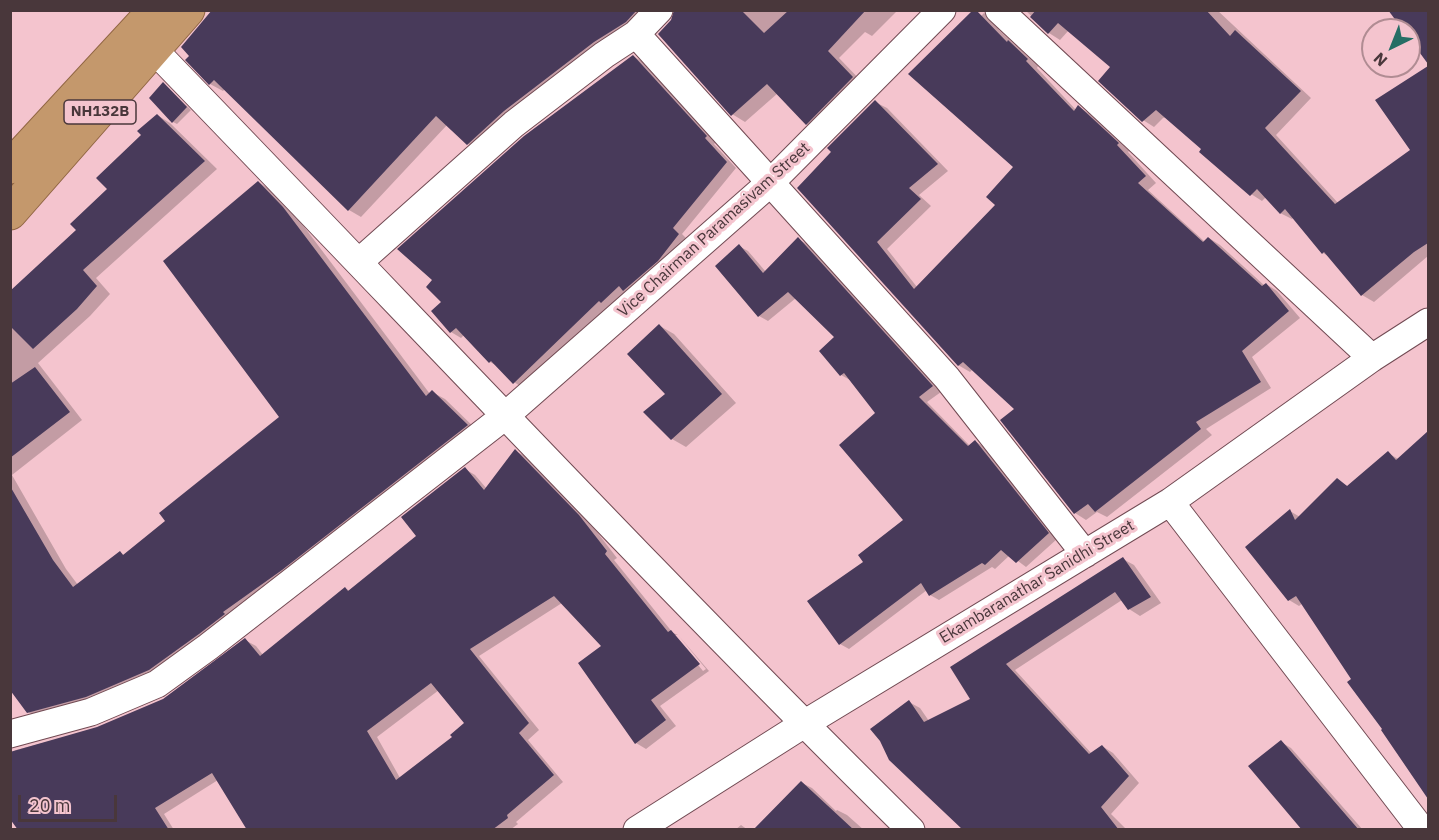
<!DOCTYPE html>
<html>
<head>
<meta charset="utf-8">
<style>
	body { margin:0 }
	#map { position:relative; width:1439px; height:840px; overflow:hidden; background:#f4c4ce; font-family:"IBM Plex Sans",sans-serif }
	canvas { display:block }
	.frame { position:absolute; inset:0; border:12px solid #49373b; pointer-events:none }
	.north { position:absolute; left:1361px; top:18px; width:60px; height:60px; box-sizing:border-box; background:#f4c4ce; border:2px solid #b08c93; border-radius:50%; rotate:223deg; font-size:16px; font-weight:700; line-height:24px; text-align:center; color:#49373b }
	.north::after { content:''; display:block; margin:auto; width:21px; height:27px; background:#266e65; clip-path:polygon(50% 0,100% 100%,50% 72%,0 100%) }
	.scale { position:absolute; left:18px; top:795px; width:99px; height:27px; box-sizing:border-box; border:3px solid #49373b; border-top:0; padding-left:8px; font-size:18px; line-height:21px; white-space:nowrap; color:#49373b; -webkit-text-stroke:4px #f4c4ce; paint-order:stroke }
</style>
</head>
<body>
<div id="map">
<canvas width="1439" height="840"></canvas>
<div class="frame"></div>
<div class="north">N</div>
<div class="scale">20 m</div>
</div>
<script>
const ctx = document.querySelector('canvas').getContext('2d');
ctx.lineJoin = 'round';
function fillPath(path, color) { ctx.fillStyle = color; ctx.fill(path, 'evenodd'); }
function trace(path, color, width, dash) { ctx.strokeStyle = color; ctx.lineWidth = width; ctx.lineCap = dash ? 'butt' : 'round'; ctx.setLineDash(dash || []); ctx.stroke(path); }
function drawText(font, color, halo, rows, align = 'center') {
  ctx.font = font + ' "IBM Plex Sans",sans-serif'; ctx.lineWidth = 6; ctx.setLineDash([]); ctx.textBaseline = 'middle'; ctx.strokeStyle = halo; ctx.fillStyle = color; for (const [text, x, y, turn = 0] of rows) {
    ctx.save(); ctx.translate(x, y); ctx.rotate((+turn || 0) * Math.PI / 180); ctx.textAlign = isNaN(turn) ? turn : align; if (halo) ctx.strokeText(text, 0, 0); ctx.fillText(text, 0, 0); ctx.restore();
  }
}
fillPath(new Path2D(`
	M214,10H656L481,151L468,144L447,125L361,217L349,210L225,89L223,91L210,84Z
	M676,10H898L872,36L865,32L839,58L865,85L819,131L806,124L778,93L745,122L732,114L672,22Z
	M1025,10H1217L1311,98L1276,135L1338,203L1412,150L1377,100L1428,67V256L1374,302L1362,295L1331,258L1323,253L1294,217L1292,219L1280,213L1266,197L1262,201L1251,194L1167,117L1163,118L1154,127L1143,120L1112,67L1069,30L1060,40L1049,33Z
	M1389,10H1428V61L1409,36V30H1404Z
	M984,13L995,20L999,30L1038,66L1037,68L1076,110L1079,107L1090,114L1129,151L1128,152L1156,183L1148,190L1205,242L1209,238L1220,245L1265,286L1266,284L1277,291L1300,318L1252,357L1271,388L1206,429L1212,435L1107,517L1097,512L1086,520L1075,513L1017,409L973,369L970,372L958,365L799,188L875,102L887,108L948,171L919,195L931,206L887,249L917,287L997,205L1016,167L918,81Z
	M633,56L643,62L716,142L714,144L736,168L682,234L688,240L612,307L610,306L523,388L514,382L499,367L490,362L464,335L461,338L451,332L443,302Z
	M164,84L191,110L177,124L173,122Z
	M157,115L170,123L217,169L96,278L110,294L90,316L38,363L82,420L12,475L66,569L78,585L120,552L124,555L168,522L281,417L258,182L271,190L296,216L430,394L432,392L445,399L480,433L163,677L42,720L28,712L10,673V294L78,230L109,189Z
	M798,239L807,244L941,392L927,402L970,446L975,441L984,447L1057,539L1026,567L1010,555L995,569L992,567L939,600L930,595L927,590L849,649L840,644L865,563L905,520L877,413L850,380L841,375L821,351L837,337L796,298L768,321L759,316L717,266L739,246L748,251L766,272Z
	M660,326L674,334L736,403L686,447L672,439Z
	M1428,433V783L1426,784L1303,603L1299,606L1289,600L1290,511L1300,517L1337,480L1349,487L1388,453L1400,460Z
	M515,451L525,456L590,523L617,558L614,560L673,633L678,635H674L703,671L706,669L678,635L709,671L660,706L676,726L646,749L636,743L603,646L562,603L479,656L539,730L528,740L563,782L516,822L518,824L510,830H249L218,780L164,814L174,830H19L10,753L16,750L96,729L164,700L245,640L256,646L263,655L345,588L350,591L418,536L465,469L475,475L487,489ZM439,690L466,723L454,738L400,778L377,737Z
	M1123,559L1134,565L1161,603L1140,616L1129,609L1122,600L1015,670L1092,754L1102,746L1113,753L1139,783L1111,814L1127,830H984L909,702L920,708L929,721L973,699L952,668Z
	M1281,742L1291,748L1363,830H1303Z
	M802,783L812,788L836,811L837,810L847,815L864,830H756Z
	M741,825L748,830H735Z`), '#0003');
fillPath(new Path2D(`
	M212,10H637L626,22L594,42L504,111L467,145L436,116L348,211L214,80L209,85L185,60L189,56L181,47Z
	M674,10H741L764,33L789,10H866L828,51L853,77L806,125L767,84L731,116L658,34L671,20Z
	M973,10H976L1007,42L1008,40L1028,59L1026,61L1074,111L1078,105L1119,143L1117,145L1146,176L1138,183L1203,242L1208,237L1262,286L1266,283L1289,311L1242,351L1261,382L1196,422L1201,429L1095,512L1088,504L1074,514L1000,420L1014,409L963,362L958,366L797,188L831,152L827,148L875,100L938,164L909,188L921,199L877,242L914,289L995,205L986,197L1013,167L908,74Z
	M1036,10H1206L1230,36L1235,30L1301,91L1265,128L1335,204L1410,150L1375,100L1428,66V243L1414,252L1361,296L1324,252L1322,254L1285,209L1280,214L1257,189L1250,196L1199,152L1201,149L1156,110L1142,122L1098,81L1110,67L1058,23L1048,34L1030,17Z
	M1388,10H1428V64L1409,38V30H1403Z
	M633,55L707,136L705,138L727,162L673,228L679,234L658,261L623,291L619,286L601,303L599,301L513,384L491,361L489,363L456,328L450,333L431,311L441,302L426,287L432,280L397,249L524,136Z
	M163,82L187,107L172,123L149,98Z
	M157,114L205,161L83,270L97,286L77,309L33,349L10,326V291L76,230L70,224L107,189L96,178L141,135L137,131Z
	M258,181L283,207L426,396L432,390L468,425L282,570L223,612L225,614L199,634L149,670L86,697L27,713L10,690V486L53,560L73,587L120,551L123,555L165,521L159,513L279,417L163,261Z
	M798,237L933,386L919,397L968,446L975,440L1049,533L1016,563L1001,550L985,565L982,563L929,596L921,583L839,645L807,601L863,562L858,555L903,520L839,445L875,413L844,373L840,376L819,351L834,337L788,292L758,317L715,266L739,244L763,273Z
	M659,324L722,394L671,440L643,412L665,394L627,354Z
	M35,367L70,412L10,458V384Z
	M1428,431V799L1381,730L1382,729L1347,682L1351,679L1296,596L1288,601L1245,547L1290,509L1295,520L1337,478L1347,486L1388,451L1396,460Z
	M515,449L579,515L607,551L605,554L668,632L671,630L700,664L651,700L666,720L635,744L578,663L601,646L554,596L470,649L529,723L519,733L554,775L507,815L508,818L492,830H247L212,773L155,808L169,830H18L10,819V752L97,727L163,699L245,638L260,656L345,587L348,591L416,536L401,517L465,467L484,490ZM431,683L464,723L450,735L452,737L396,780L367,731Z
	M1123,557L1151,597L1128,610L1115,592L1006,664L1089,754L1102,745L1129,776L1101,807L1119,830H963L889,760L880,741L870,729L909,700L924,722L970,699L950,667Z
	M1281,740L1359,830H1302L1248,766Z
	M801,781L854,830H753Z`), '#483a5a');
const minor = new Path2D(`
	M999,10L1372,358
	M636,34L947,378L1085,554
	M154,50C406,310 653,575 911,830
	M359,262L514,124L604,55L636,34L659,10
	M1170,502L1422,830
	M10,734L91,712L157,684L208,647L505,416L770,183L942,10
	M637,830L804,724L1170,502L1372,358L1428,322`);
const trunk = new Path2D(`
	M10,167L155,10
	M10,213L188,10`);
trace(minor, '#714a53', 29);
trace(trunk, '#906543', 35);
trace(minor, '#fff', 27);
trace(trunk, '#c4986c', 33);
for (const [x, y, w] of [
	[100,112,72]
]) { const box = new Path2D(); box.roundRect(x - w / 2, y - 12, w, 24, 4.5); ctx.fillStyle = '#f4c4ce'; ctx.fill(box); trace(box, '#49373b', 1.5); }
drawText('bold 15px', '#49373b', null, [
	["NH132B",100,112]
]);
drawText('16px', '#49373b', '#f4c4ce', [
	["Vice Chairman Paramasivam Street",714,230,-42],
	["Ekambaranathar Sanidhi Street",1037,582,-31]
]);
</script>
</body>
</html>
